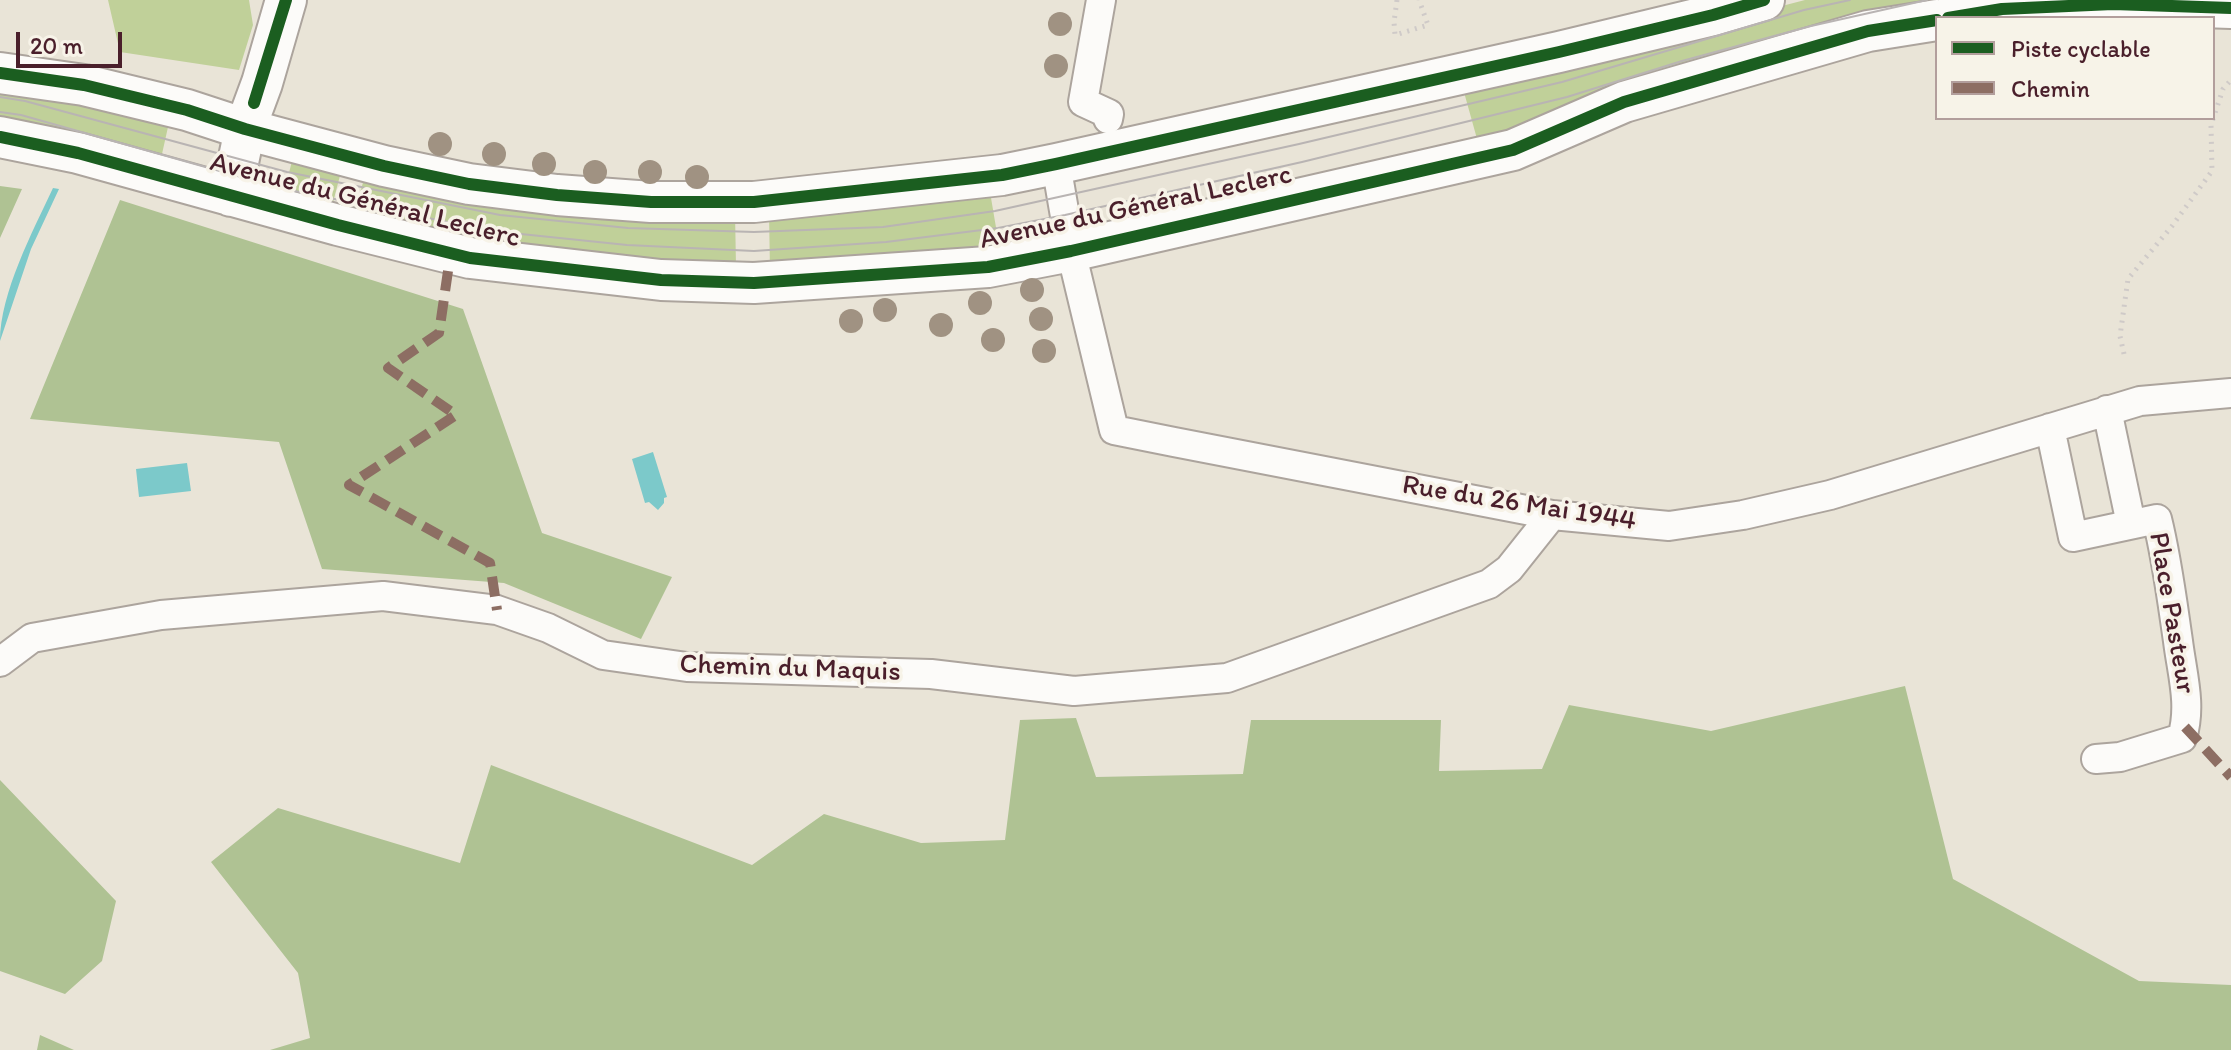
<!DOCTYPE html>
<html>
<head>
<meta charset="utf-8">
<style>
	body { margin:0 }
	#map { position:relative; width:2231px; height:1050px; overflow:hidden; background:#e9e4d7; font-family:Itim,sans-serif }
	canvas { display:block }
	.legend { position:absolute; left:1935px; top:16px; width:280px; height:104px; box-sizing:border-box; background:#f7f3e8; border:2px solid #b29e9c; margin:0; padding:10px 14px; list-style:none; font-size:24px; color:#4a1f2b }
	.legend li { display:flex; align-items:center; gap:16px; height:40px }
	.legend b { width:40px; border:2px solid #b29e9c }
	.scale { position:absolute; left:16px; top:32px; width:106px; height:36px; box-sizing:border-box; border:4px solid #4a1f2b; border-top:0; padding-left:10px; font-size:24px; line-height:28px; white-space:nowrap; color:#4a1f2b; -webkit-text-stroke:6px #f7f3e8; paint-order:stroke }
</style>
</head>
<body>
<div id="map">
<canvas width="2231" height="1050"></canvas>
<ul class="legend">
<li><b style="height:10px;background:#1b5e20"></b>Piste cyclable</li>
<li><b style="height:10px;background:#8d6e63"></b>Chemin</li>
</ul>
<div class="scale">20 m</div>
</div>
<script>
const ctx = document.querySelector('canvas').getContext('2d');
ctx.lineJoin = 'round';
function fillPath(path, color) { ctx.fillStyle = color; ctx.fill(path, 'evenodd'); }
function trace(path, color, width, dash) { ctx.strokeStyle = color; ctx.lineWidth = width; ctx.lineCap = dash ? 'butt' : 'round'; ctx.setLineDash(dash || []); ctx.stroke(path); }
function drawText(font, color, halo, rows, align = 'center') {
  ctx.font = font + ' Itim,sans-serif'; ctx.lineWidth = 7; ctx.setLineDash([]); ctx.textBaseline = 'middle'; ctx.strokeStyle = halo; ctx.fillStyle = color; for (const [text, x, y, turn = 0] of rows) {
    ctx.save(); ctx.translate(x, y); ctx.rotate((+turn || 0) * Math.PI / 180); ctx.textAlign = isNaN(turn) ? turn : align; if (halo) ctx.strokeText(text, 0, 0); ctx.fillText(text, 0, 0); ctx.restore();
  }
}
fillPath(new Path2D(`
	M108,0H249L253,25L239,70L120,52Z
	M1805,0H2018L1479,146L1462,85L1570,61Z
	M0,82L170,118L160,163L0,125Z
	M292,161L342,168L331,210L283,197Z
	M365,176L735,212L736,266L542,256L353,216Z
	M990,192L1000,251L770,271L769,212Z`), '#c0d099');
fillPath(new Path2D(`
	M0,186L22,189L0,238Z
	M120,200L463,309L542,533L672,577L641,639L504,583L322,569L279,442L30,419Z
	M1905,686L1953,879L2139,981L2231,985V1050H270L310,1038L298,973L211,862L278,808L460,863L491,765L752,865L824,814L921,843L1005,840L1020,720L1076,718L1096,777L1243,774L1251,720H1441L1439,771L1542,769L1569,705L1711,731Z
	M0,780L116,901L102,961L65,994L0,971Z
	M40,1035L74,1050H37Z`), '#afc293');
fillPath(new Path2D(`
	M53,188L59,189L31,249L0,341C0,293 33,231 53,188Z
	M653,452L667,497L664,498V503L658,510L649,502L645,503L632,459Z
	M187,463L191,491L139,497L136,469Z`), '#7cc9ca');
const street = new Path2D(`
	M1101,0L1083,102L1109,114L1108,119
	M1056,164L1071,251L1114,430L1174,442L1552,515L1669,526L1743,515L1830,495L2140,401L2231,393
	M2107,410L2131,524
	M2050,428L2073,537L2157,519C2167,559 2172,600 2178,641C2182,674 2192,705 2182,738L2120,757L2096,759
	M0,662L32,638L161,615L383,596L497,610L548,628L603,655L687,667L931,674L1074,691L1227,678L1489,584L1509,569L1552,515`);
const secondary = new Path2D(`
	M1948,18L2002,9L2113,4L2231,8
	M0,73L84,85L187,110L245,129L384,166L469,184L557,195L651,202H754L1002,175L1056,164L1559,52L1713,15L1764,0
	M0,137L78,153L338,225L470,258L661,280L754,283L988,267L1071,251L1513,150L1624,102L1868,31L1937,20
	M231,196L245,129L262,83L286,0`);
trace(street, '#aca49d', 32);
trace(secondary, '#aca49d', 44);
trace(new Path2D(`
	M1397,0L1394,22L1395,35L1428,25L1419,0
	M2124,354L2120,336L2128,279L2172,226L2212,171L2211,125L2223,89L2231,80`), '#cfcac8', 5, [2, 6]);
trace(street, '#fcfbf9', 28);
trace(secondary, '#fcfbf9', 40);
trace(new Path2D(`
	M0,97L25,101L287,172L500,215L628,228L754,232L883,227L995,211L1299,144L1562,82L1804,10L1850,0
	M0,112L21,115L280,188L492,231L627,245L754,251L886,242L998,228L1065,215L1302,162L1567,97L1682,61L1811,26L1927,0`), '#b9b4b3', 2);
trace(new Path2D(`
	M448,271L439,333L388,368L456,415L349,485L490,563L497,610
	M2185,727L2231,777`), '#8d6e63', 10, [20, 10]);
trace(new Path2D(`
	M1948,18L2002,9L2113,4L2231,8
	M0,73L84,85L187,110L245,129L384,166L469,184L557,195L651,202H754L1002,175L1056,164L1559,52L1713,15L1764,0
	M254,103L286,0
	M0,137L78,153L338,225L470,258L661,280L754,283L988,267L1071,251L1513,150L1624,102L1868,31L1937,20`), '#1b5e20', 12);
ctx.fillStyle = '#a09282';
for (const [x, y] of [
	[1060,24],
	[1056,66],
	[440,144],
	[494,154],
	[544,164],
	[595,172],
	[650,172],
	[697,177],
	[1032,290],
	[980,303],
	[885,310],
	[1041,319],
	[851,321],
	[941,325],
	[993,340],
	[1044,351]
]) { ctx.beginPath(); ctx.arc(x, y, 12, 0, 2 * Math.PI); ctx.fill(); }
drawText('28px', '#4a1f2b', '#f7f3e8', [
	["Avenue du Général Leclerc",365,201,14],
	["Avenue du Général Leclerc",1136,208,-12],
	["Rue du 26 Mai 1944",1519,504,9],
	["Place Pasteur",2171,613,80],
	["Chemin du Maquis",790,669,2]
]);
</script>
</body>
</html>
